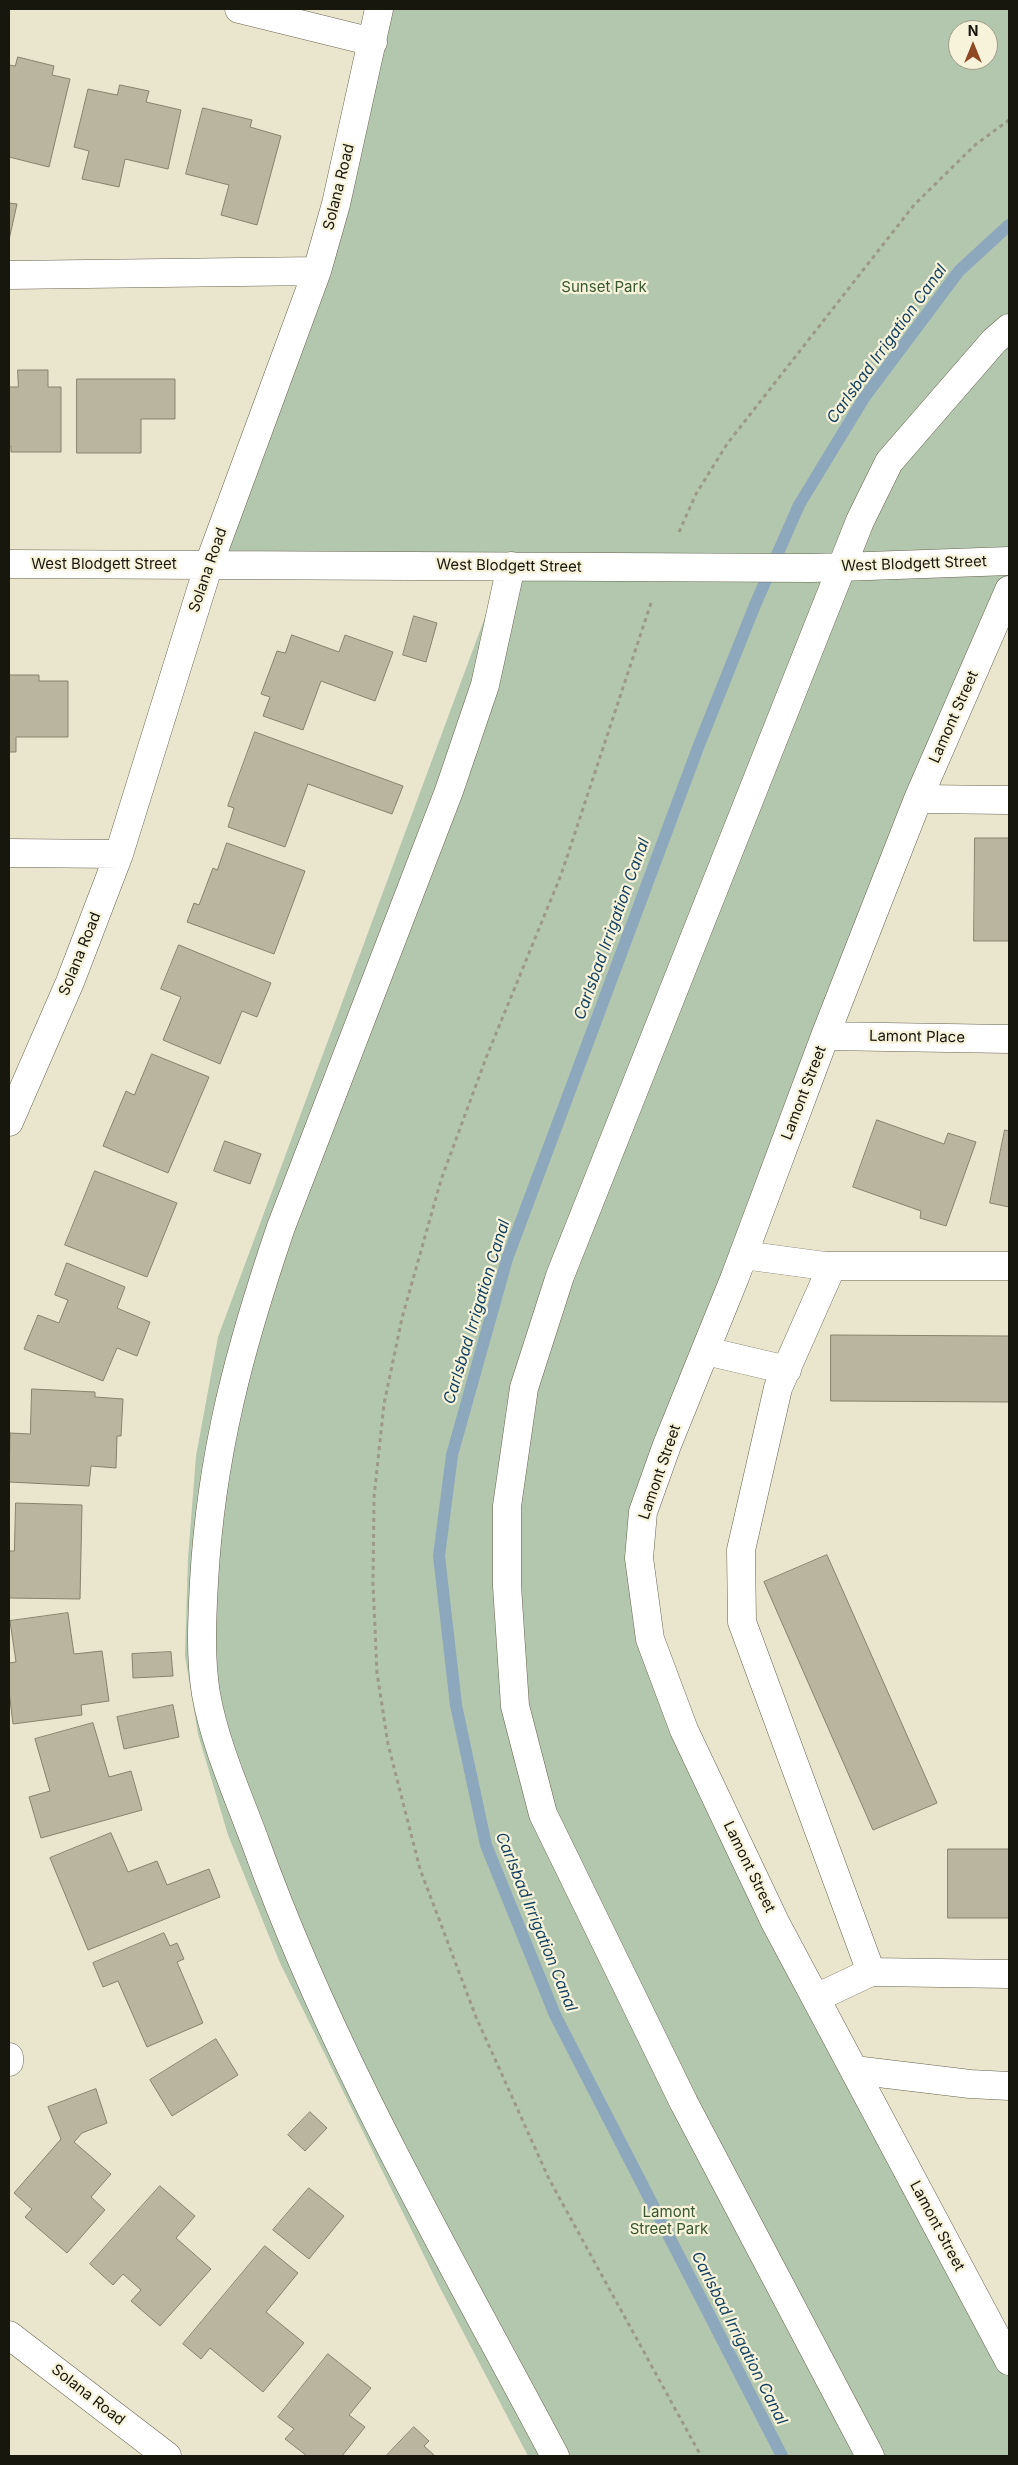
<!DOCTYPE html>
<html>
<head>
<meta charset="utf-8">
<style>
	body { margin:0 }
	#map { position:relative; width:1018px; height:2465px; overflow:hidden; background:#eae6ce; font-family:Inter,sans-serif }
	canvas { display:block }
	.frame { position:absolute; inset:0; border:10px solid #18170e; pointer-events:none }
	.north { position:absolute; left:948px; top:20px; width:50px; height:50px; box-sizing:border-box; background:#f7f3db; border:1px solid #9e9b89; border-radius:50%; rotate:0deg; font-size:14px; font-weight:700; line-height:20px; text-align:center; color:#18170e }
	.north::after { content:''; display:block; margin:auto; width:18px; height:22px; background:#8f4824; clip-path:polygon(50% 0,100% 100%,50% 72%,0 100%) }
</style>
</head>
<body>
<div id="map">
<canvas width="1018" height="2465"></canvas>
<div class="frame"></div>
<div class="north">N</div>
</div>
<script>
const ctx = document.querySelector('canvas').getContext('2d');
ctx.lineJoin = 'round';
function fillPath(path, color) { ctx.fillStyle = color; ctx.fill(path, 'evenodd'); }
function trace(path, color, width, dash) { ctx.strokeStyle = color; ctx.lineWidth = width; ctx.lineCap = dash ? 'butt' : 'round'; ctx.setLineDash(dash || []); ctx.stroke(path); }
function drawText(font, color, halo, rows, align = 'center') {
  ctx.font = font + ' Inter,sans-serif'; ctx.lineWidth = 4.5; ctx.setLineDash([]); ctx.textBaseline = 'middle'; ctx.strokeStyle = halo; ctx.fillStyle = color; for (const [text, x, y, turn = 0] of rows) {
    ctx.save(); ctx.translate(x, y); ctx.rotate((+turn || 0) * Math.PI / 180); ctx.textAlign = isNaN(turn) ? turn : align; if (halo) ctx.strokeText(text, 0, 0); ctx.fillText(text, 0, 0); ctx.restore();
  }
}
fillPath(new Path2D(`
	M379,9H1009V590L918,799L639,1558L684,1730L1009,2361V2456H528L438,2284L280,1963L228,1835L198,1734L185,1656L188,1558L196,1456L218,1337L504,566L209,564L317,271ZM958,30H988V60H958Z`), '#b2c7ad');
trace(new Path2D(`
	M782,2456L555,2015L486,1845L456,1705L439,1556L452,1455L507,1259L699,745L755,605L799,505L864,398L959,271L1009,225`), '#8da7bd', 12);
const building = new Path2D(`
	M18,57L54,66L52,75L70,79L49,167L9,157V65L15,66Z
	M120,85L149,91L146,102L181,110L168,169L125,159L119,187L82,179L89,151L74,147L88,89L117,95Z
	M203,108L252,120L250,127L281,136L257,225L221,215L229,185L186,174Z
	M9,203L17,204L9,240Z
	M18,370H48V387H61V452H11V446H9V387H18Z
	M77,379H175V419H141V453H77Z
	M414,616L437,623L426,662L403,655Z
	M292,635L339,652L345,635L393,652L375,701L321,681L303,730L263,716L270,697L261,694L277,651L285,653Z
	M9,675H39V681H68V737H16V752H9Z
	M255,732L403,786L392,814L308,784L285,847L228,827L234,808L228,806Z
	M975,838H1009V941H974Z
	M227,843L305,871L274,954L187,922L194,903L199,905L213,868L217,870Z
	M179,945L271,983L257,1017L242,1011L220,1064L163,1040L181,997L161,989Z
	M152,1054L209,1077L168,1173L103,1146L126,1091L134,1095Z
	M877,1120L944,1144L948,1133L976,1142L946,1226L920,1218L921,1211L853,1187Z
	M1005,1130L1009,1131V1207L990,1203Z
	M225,1141L261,1154L250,1184L214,1171Z
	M95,1171L177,1203L147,1277L65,1245Z
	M67,1263L125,1287L117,1308L150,1322L137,1356L117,1348L103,1381L24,1349L38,1315L59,1323L68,1300L55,1295Z
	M831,1335L1009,1336V1402L831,1401Z
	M32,1389L95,1392V1397L123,1399L121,1436H117L116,1468L91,1466L89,1486L9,1482L10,1433L30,1434Z
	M16,1503L82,1505L80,1599L9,1598V1551H14Z
	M827,1555L937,1803L873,1830L764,1582Z
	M68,1613L74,1654L102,1651L109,1701L81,1705L82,1715L13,1724L9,1691V1663L16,1662L10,1621Z
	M171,1652L173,1676L133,1678L132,1654Z
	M173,1705L179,1737L124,1749L117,1717Z
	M93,1723L109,1777L131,1771L142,1810L41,1838L29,1797L50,1791L35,1739Z
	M111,1833L128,1872L157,1861L167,1885L209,1869L220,1897L88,1950L50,1858Z
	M948,1849H1009V1918H948Z
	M164,1933L170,1946L177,1943L184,1959L177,1962L203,2023L147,2047L118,1981L103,1987L93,1963Z
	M216,2039L238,2075L172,2116L150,2080Z
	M96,2089L107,2123L82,2133L74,2142L111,2174L91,2197L105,2210L67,2253L25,2217L32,2209L14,2193L61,2139L48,2107Z
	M310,2112L327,2128L305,2151L288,2135Z
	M160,2186L195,2216L176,2238L211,2269L160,2326L131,2301L141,2290L123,2274L113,2285L90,2264Z
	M309,2188L344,2216L309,2259L273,2230Z
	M265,2246L298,2273L266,2312L304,2343L263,2392L210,2348L201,2359L183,2344Z
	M328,2354L371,2388L349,2415L365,2427L342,2456H307L285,2439L294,2429L278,2417Z
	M414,2427L429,2441L424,2446L435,2456H386Z`);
fillPath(building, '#b9b59e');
trace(building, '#86826c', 1);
const minor = new Path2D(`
	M239,9L373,42
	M9,275L317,271
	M9,564L812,568L1009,561
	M511,566L485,685L449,791L281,1227C240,1347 211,1454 204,1582C202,1619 200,1657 206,1694C215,1745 238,1795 256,1844C333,2058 449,2256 555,2456
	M1009,590L918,799L825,1036L735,1277L667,1445L643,1512L639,1558L650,1639L684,1730L775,1922L1009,2361
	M918,799L1009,800
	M9,853L119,854
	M825,1036L1009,1039
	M9,1122L70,982L119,854L209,564L317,271L336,204L379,9
	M743,1255L825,1266H1009
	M832,1266L778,1388L741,1550L742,1622L871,1972
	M706,1351L787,1370
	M816,1998L871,1972L1009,1974
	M9,2057V2062
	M854,2070L970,2084L1009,2086
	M9,2335L167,2456
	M870,2456L684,2103L543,1814L515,1706L507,1586V1506L524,1388L560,1276L860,521L889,462L994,341L1009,328`);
trace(minor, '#67634f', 29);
trace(new Path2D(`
	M679,532L696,494L727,444L914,205L975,145L1009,120
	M651,603L561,875L486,1058L441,1180L402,1318L384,1404L374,1497L373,1584L377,1673L388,1744L420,1869L476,2017L549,2179L701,2456`), '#9c9987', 3, [4, 4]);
trace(minor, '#fff', 28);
drawText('15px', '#18170e', '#f7f3db', [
	["Solana Road",339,187,-76],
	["West Blodgett Street",104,564],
	["West Blodgett Street",914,564,-2],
	["West Blodgett Street",509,566,1],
	["Solana Road",208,570,-71],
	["Lamont Street",954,717,-66],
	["Solana Road",80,954,-68],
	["Lamont Place",917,1037,1],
	["Lamont Street",804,1093,-69],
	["Lamont Street",660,1472,-71],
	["Lamont Street",749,1867,64],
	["Lamont Street",937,2226,62],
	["Solana Road",88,2395,38]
]);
drawText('15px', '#375730', '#f7f3db', [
	["Sunset Park",604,287],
	["Lamont",669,2212],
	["Street Park",669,2229]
]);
drawText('italic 16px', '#113f5f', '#f7f3db', [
	["Carlsbad Irrigation Canal",887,344,-54],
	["Carlsbad Irrigation Canal",612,929,-70],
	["Carlsbad Irrigation Canal",477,1312,-73],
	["Carlsbad Irrigation Canal",536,1922,68],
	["Carlsbad Irrigation Canal",739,2338,63]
]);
</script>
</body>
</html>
